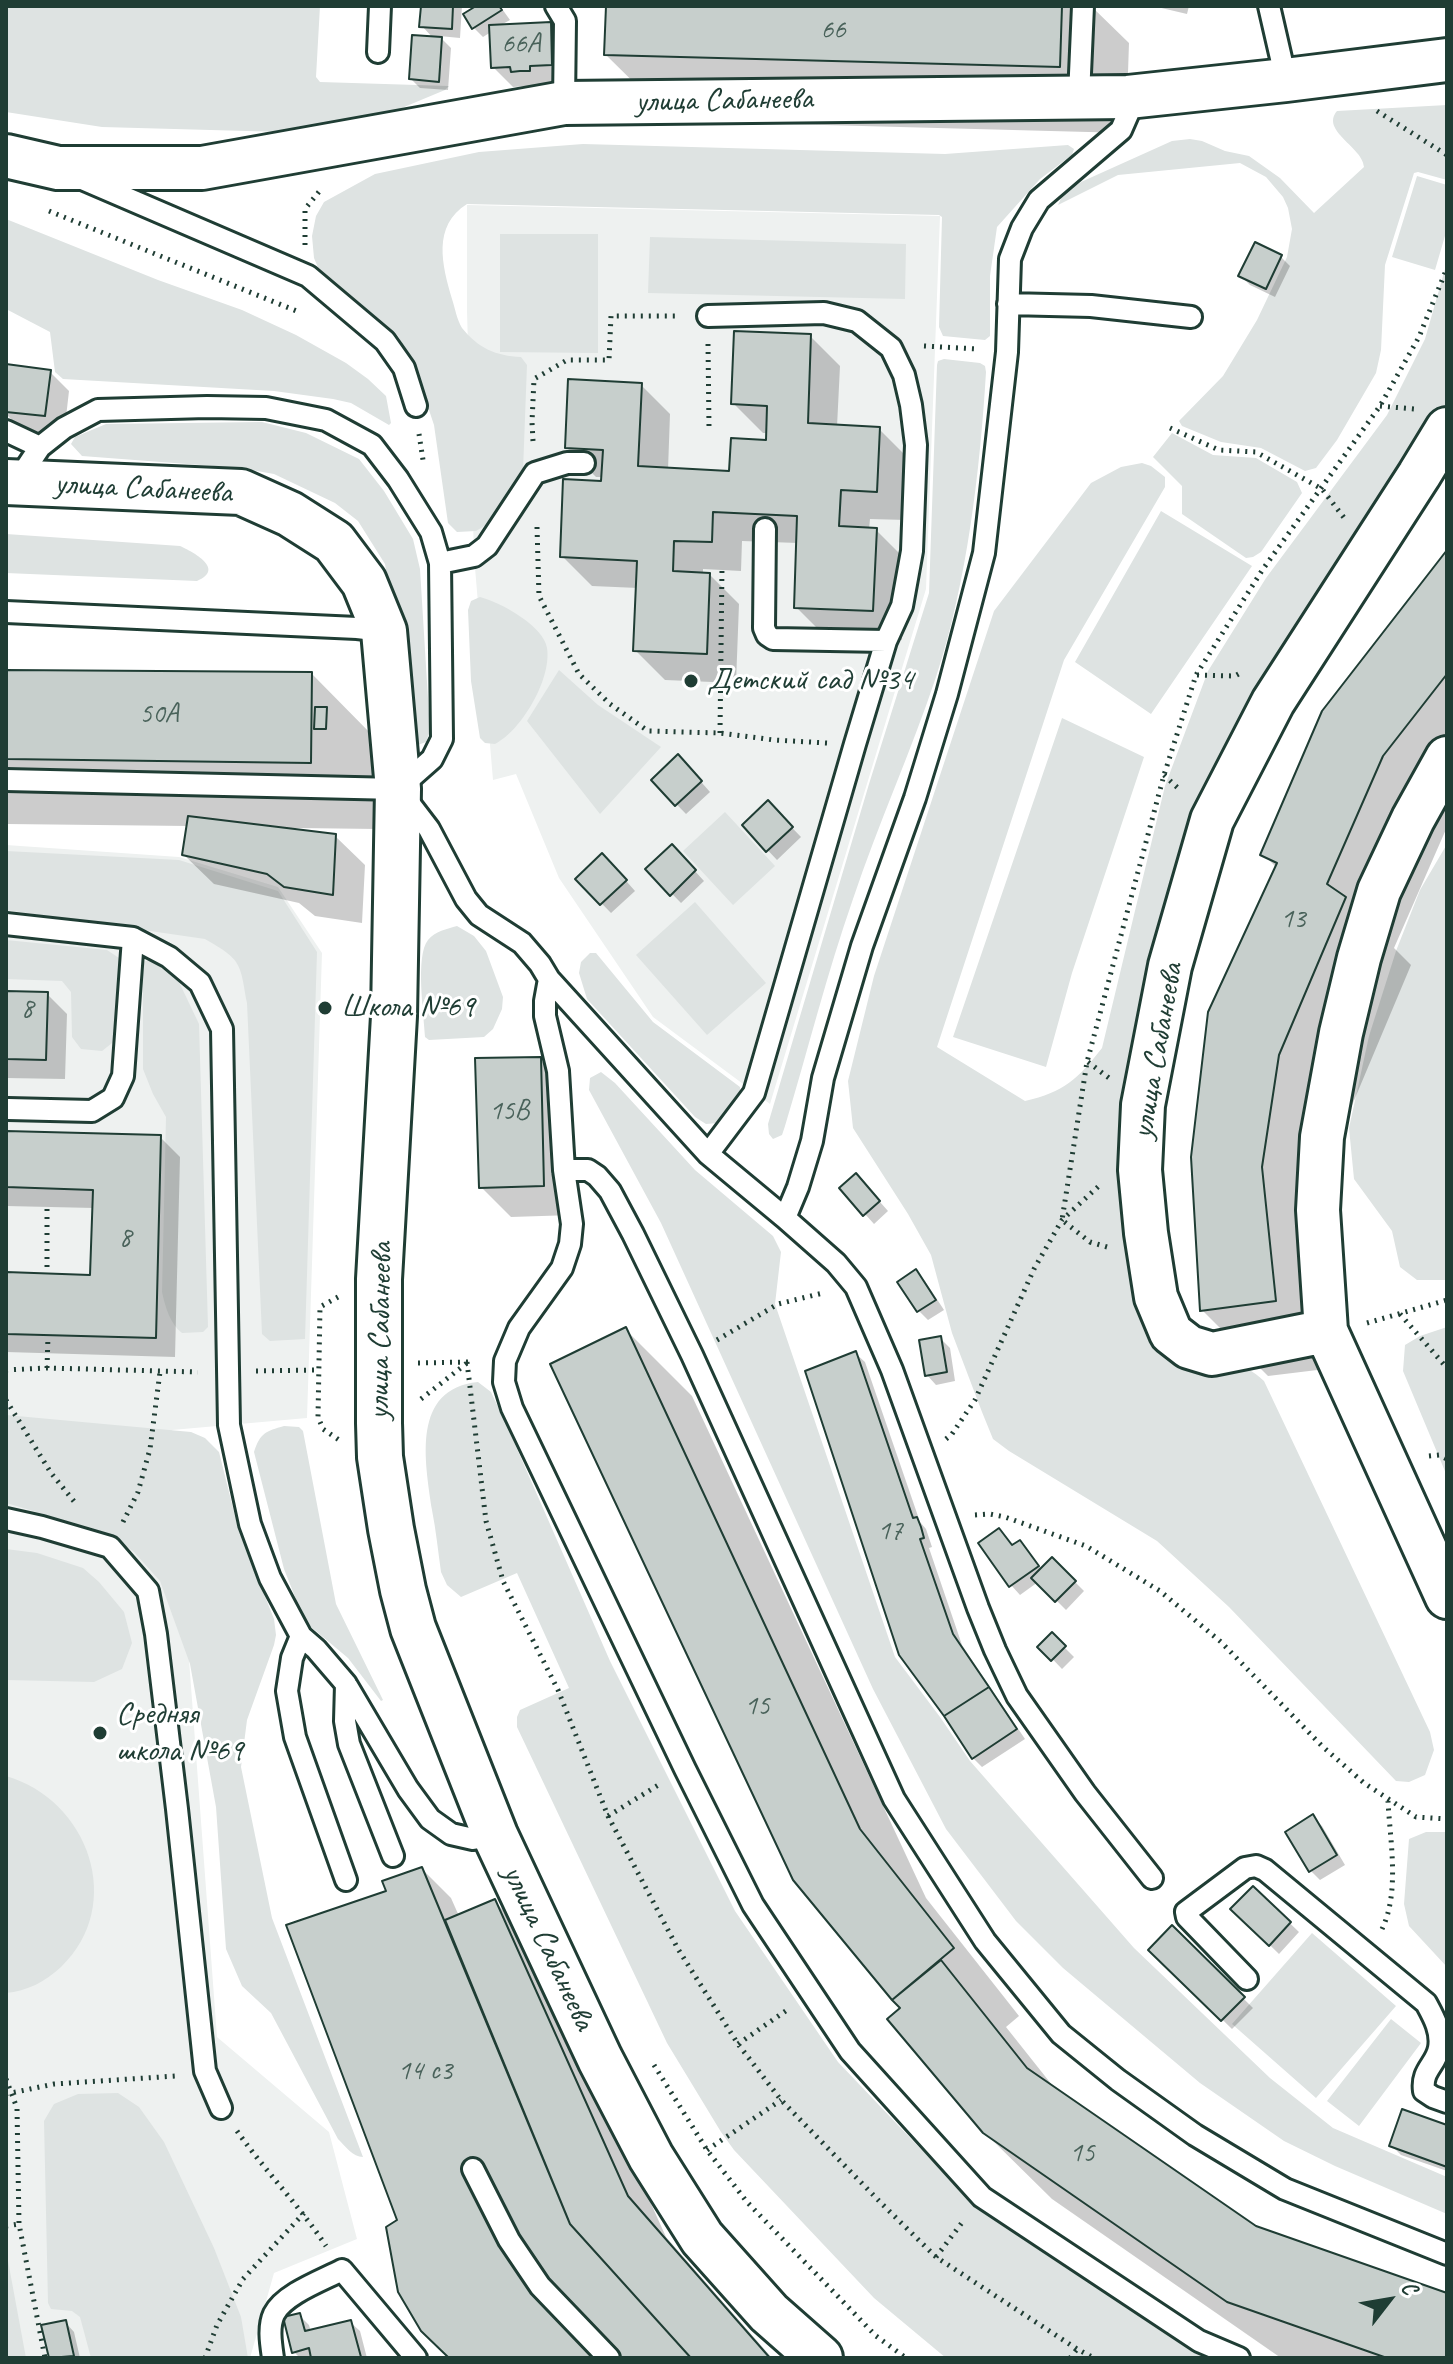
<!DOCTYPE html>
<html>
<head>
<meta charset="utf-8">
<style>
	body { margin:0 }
	#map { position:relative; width:1453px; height:2364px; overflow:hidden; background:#fff; font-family:Caveat,sans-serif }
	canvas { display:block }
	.frame { position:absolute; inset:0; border:8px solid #1f3d34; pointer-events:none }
	.north { position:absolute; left:1349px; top:2260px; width:80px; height:80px; -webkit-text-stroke:6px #fff; paint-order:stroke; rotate:59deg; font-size:22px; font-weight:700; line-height:32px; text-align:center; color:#1f3d34 }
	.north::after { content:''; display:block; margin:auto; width:28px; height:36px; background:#1f3d34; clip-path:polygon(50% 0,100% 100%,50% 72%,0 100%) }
</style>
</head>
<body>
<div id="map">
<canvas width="1453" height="2364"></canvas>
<div class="frame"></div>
<div class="north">С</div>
</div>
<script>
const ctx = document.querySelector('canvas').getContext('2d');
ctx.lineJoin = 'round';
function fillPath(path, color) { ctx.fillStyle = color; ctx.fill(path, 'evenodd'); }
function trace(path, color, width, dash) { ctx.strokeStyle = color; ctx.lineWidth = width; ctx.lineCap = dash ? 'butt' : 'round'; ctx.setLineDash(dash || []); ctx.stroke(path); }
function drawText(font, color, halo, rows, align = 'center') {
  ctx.font = font + ' Caveat,sans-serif'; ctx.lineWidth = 6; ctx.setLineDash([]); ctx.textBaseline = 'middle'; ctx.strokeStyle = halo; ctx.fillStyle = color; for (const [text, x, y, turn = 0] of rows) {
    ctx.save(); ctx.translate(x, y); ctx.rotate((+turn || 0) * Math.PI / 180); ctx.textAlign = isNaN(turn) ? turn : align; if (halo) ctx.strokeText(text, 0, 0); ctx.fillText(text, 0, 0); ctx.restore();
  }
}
fillPath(new Path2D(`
	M467,205L940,216L926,589L770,1104L653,1017L559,878L516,774L493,780L474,556L467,311Z
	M6,845L179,857L278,887L322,953L307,1418L172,1430L217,2037L329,2132L357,2239L274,2273L250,2358H6Z`), '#eef1f0');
fillPath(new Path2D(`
	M6,6H320L316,77L320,82L449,86L445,90L397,110L283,132L102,127L6,112Z
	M1447,105V180L1418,172L1414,173L1385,265L1381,350L1376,373L1337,440L1316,468L1305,471L1261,448L1221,442L1182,426L1179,421L1223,376L1257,320L1287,257L1292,229L1288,208L1283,197L1266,177L1240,163L1118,175L1058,205L1063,194L1081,182L1172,141L1190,139L1202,141L1225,151L1249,156L1280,178L1314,213L1364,167C1363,147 1320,131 1337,111Z
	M583,144L945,154L1068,145L1074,149L1072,155L1040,179L997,227L990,276V336L985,340L943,336L939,327L942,217L939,215L467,204C432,226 442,265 452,299C455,308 457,320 462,328C478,348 496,356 521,357L527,365L523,471L494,520L476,531L457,532L448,523L434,425L414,365L398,336L319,270L314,258L312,236L316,216L324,202L375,174L479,152Z
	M1417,176L1447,185V229L1435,270L1392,257Z
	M6,219L158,280L242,310L296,335L346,363L368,379L386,396L391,423L389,425L351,403L333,399L274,391L63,379L55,372L50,332L6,309Z
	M500,234H598V353L500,352Z
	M650,237L906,244L905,299L648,293Z
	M1447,262V420L1202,820L1128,1065C1125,1079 1120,1093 1120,1107C1118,1144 1131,1326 1154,1347C1166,1359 1191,1373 1208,1373C1237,1373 1236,1356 1264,1381L1430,1732L1434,1750L1425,1775L1409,1782L1396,1781L1229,1607L1157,1541L1009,1451L993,1439L982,1412L952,1333L931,1255L908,1214L853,1128L848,1081L874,976L994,611L1091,483L1121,467L1142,463L1151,466L1165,477V487L1064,660L937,1047L1025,1101C1064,1092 1078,1079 1102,1048L1165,786L1208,671L1266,578L1387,415L1425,339Z
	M944,359L980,363L985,366L986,372C980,471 967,583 936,677C911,752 878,824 853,899C827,973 808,1050 785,1126L782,1135L773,1139L769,1134L768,1124L869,784L929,593L937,365L938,361Z
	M262,422L306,433L359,459L384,491L413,539L420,569L430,731L426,742L415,746L385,564L358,521L335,503L274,474L240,468L82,456L71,444L75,437L106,424Z
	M1172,433L1213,455L1256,458L1297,482L1302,493L1261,552L1253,557L1246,558L1182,514V486L1153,457Z
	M1161,511L1252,566L1151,714L1075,662Z
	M6,534L180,546C193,552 226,569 197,581L6,573Z
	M480,597C500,602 544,626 547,648C552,679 521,731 495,744L485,743L480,738L471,681L468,610L471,601Z
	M559,670L598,705L661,747L600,814L527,721Z
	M1062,718L1144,757L1072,973L1046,1067L953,1037Z
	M725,812L775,866L733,905L683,851Z
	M1447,844V1280H1417L1400,1267L1392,1231L1354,1179L1349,1128L1369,1036L1396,951L1420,890Z
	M6,851L179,860L278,891L317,952L305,1339L270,1341L262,1334L247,1003C240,963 242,960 205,939L6,910Z
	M695,902L766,983L707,1035L636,955Z
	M457,926L474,936L486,951L503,997L502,1009L493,1029L484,1037L429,1040L425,1037C424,1015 415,956 428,940C435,931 447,929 457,926Z
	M6,940L107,950L119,958L117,1039L102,1051L81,1049L72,1037L71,992L62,981L6,979Z
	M590,953H596L653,1022L740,1087V1097L718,1123L706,1124L695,1117L587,999L579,973L581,962Z
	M145,961H152L179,982L199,1024L208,1327L203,1332L182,1333C170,1324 165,1306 162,1292L166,1117L153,1094L143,1069V964Z
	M601,1072L615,1083L695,1170L773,1236L781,1252L775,1304L895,1657L940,1717L970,1761L1134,1948L1270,2078L1333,2128L1447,2177V2214L1335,2166L1284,2141L1200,2083L1063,1968L1016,1921L946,1829L873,1689L661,1223L589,1090L590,1078Z
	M1447,1327V1476L1403,1371L1405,1345L1420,1336Z
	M478,1382L491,1392L507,1426L610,1661L735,1911L838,2062L976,2207L1194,2349L1213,2358H946L874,2298L734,2150L721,2132L667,2043L517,1727V1717L520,1710L569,1688L517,1573L461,1597L447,1585L441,1572C438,1551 436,1530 432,1510C425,1461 411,1389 478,1382Z
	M6,1415L191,1432L205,1438L219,1452L238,1528L274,1619L276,1635L274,1645L247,1720L241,1767L272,1918L363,2157C353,2157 345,2146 338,2139L271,2013L242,1986L226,1949L216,1807L190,1664L160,1581L134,1552L109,1533L6,1503Z
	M284,1426L299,1427L303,1431L336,1604L383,1700L381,1701L348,1658L305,1622L284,1569L254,1452C260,1433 266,1431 284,1426Z
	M6,1549L37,1553L83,1568L99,1582L124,1612L132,1643L122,1669L94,1682L6,1680Z
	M6,1776C89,1800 126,1905 61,1967C45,1982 27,1991 6,1993Z
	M1426,1832H1447V1967L1409,1926L1404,1904L1409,1839Z
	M1312,1933L1396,2006L1316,2098L1232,2024Z
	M1391,2019L1421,2043L1359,2126L1327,2101Z
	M118,2093L139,2107L164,2142L214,2248L241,2317L248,2358H91L80,2317L72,2311L51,2309L48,2303L44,2121L54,2104L78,2094Z
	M6,2250L26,2358H6Z`), '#dee3e2');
fillPath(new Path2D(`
	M423,6H462L460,38L439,36L451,48L448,90L420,88L411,79L433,38L422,26Z
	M479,6H500L510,20L499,26L550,24L570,44L571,84L533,91L528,86L513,87L493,67L491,32L483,37L474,28Z
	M608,6H1091L1129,43L1126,133L673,121L606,55Z
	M1153,6H1189L1187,14Z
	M1281,257L1290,266L1275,297L1250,285L1241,276Z
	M810,336L840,366L837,427L879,429L908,458L906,520L870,519L869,529L876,530L905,559L902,640L825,636L796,607L798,543L742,541L741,571L703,569V575H710L739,604L736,683L665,680L635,650L638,588L592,586L562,556L603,483V477H596L567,448L641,385L670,414L668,470L731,473L768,442V433H763L733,403Z
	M50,372L69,391L64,435L22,430L6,414V380Z
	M1447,553V827L1394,948L1411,965L1345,1122L1327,1235L1342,1367L1268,1376L1202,1310L1277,868L1263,854Z
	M6,672L312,674L378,741L377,829L296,828L295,831L335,836L365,865L362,923L315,916L299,903L214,884L184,855L188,826L6,824Z
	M687,766L710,792L686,814L653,780Z
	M768,803L801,837L777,860L744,825Z
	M672,846L704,881L681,903L648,869Z
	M612,865L635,891L611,913L578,879Z
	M6,993L47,994L67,1014L65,1079L6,1078Z
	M540,1059L569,1088L573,1215L511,1217L481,1187Z
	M6,1133L160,1137L180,1157L175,1357L6,1352V1274L92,1277L94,1208L6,1206Z
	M865,1185L888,1211L874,1224L865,1214Z
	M915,1272L925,1281L944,1310L928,1320L919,1311Z
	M625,1329L692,1396L926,1898L1019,2016L1006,2027L1056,2090L1255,2227L1447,2296V2358H1281L1052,2199L984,2132L902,2009L795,1879Z
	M940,1338L950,1348L955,1381L936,1385L927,1375Z
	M855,1353L865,1362L920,1522L926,1529L932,1547L929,1548L962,1645L1025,1739L982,1767L973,1758Z
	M999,1530L1014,1547L1020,1543L1042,1569L1052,1559L1084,1591L1066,1610L1038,1582L1020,1595L1011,1585Z
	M1052,1635L1074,1657L1062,1669L1040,1646Z
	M1313,1817L1322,1826L1345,1865L1320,1880L1311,1871L1288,1832Z
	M422,1869L451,1898L459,1916L494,1901L532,1939L666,2237L772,2358H451L400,2220L388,1893Z
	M1253,1888L1299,1932L1279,1954L1233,1909Z
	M1172,1928L1253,2008L1232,2029L1151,1950Z
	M1447,2127V2171L1401,2155L1391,2145Z
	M299,2315L309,2325L311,2332L350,2322L360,2331L367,2358H300L294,2352Z
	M65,2322L74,2332L80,2358H51L43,2327Z`), '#0003');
const building = new Path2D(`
	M421,6H453L452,29L419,27Z
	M476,6H499L502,10L472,29L463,14Z
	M606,6H1062L1060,67L604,55Z
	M551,22L552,65L530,66V71H520L511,72L510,67L491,68L489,25Z
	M412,35L442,37L439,82L409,79Z
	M1255,242L1282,255L1266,289L1238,276Z
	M734,331L811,334L808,423L880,427L877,492L841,490L839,526L877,528L873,611L794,608L797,516L713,512L712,542L674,541L673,571L710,573L707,654L633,651L637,561L560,557L563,479L601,481L603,450L565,448L568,379L642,383L638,466L729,471L731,438L766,440L767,406L731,404Z
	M6,364L51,370L45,416L6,412Z
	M1447,550V674L1383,756L1327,884L1346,897L1279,1055L1262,1167L1276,1301L1200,1311L1191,1157L1208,1012L1277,863L1260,855L1322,711Z
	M6,670L312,672L311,763L6,759Z
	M315,707H327L326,729H314Z
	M678,754L702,781L675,806L651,780Z
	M768,800L793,827L766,852L742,825Z
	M188,816L336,834L333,895L284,887L267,874L182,855Z
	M672,844L696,870L670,896L645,869Z
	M602,853L627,880L600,905L575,879Z
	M6,991L48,992L46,1060L6,1059Z
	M541,1057L544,1186L479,1188L475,1058Z
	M6,1131L161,1135L156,1338L6,1334V1272L90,1275L93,1190L6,1187Z
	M856,1173L880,1201L863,1216L839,1188Z
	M916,1269L936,1300L917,1312L897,1282Z
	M626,1327L860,1829L954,1948L892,2000L793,1880L550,1364Z
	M941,1336L947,1372L925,1376L919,1340Z
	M856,1351L913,1518L917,1517L921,1527L924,1538L920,1539L953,1634L989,1687L944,1716L899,1655L805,1371Z
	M999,1528L1012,1545L1020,1540L1039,1566L1009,1587L978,1543Z
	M1052,1557L1076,1581L1055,1602L1031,1578Z
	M1052,1632L1066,1646L1051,1661L1037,1647Z
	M989,1687L1017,1729L972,1759L944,1716Z
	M1313,1814L1337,1855L1309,1872L1285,1832Z
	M422,1867L570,2224L691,2358H449L421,2331L398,2292L386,2227L397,2220L286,1925L386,1891L382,1881Z
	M1253,1886L1291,1922L1269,1946L1230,1909Z
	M495,1899L628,2196L770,2358H691L570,2224L445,1920Z
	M1172,1925L1245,1997L1221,2021L1148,1950Z
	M941,1960L1027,2068L1256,2226L1447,2293V2358H1387L1227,2302L983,2133L887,2019L900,2008L892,2000Z
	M1402,2109L1447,2125V2167L1389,2146Z
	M300,2313L305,2331L351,2320L361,2357L311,2358L309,2348L292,2353L283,2317Z
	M66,2320L74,2356L49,2358L41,2325Z`);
fillPath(building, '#c7cfcc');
trace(building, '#1f3d34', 2);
const service = new Path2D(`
	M556,6L565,21L564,103
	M1269,6L1286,80
	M378,52L380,6
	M1079,96L1083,6
	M80,178L308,276L385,341L404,368L416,406
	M1008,304L1091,306L1191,317
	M708,316L824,313L857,321L891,348L904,375L911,405L916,445L912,551L902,606L886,641L855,744L754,1093L708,1154
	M6,431L40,447L28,465L25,483
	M765,529L764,628L767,635L773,639L886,641
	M440,563L474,556L487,546L535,473L567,463H584
	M6,612L357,628L384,631
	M6,780L398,789L432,759L442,739L440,563L431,532L398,479L372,445L326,420L266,408L207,407L98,410L64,428L40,447
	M403,795L429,829L466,899L479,915L522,943L540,964L549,979L545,1001V1016L558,1071L564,1170L572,1224L570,1244L562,1268L519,1328L505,1361L504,1382L512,1408L685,1769L753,1905L850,2051L982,2197L1199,2341L1239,2358
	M6,924L133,938L169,957L200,983L222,1029L229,1425L250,1524L270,1578L301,1636L316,1649L346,1684L408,1789L430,1819L451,1834L473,1839L495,1835
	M549,979L708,1154L785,1218L836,1263L856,1287L892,1370L978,1608L995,1650L1017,1696L1085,1793L1152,1878
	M8,1109L92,1111L113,1098L123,1076L133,938
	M564,1170H588L597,1176L610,1191L633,1234L692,1355L894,1799L985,1941L1061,2034L1118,2080L1195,2135L1285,2189L1447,2254
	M785,1218L798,1187L812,1141L823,1078L862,946L915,798L947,694L984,553L1007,352L1010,259L1022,228L1039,200L1121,130L1128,114V97
	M6,1519L42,1527L110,1547L148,1591L156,1634L177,1809L205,2071L221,2108
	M301,1636L292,1658L287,1691L295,1737L346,1880
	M346,1684L345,1721L349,1744L393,1856
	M1247,1979L1187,1917L1186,1912L1245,1868L1256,1866L1265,1870L1426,2003C1433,2016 1442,2031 1439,2048C1436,2065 1421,2070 1424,2091L1433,2097L1447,2102
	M473,2169L509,2240L540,2286L609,2358
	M273,2358C271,2344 268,2327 274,2314C284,2294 323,2280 342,2270L416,2358`);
const minor = new Path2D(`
	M6,156L58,168H202L564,103L1128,97L1286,80L1447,60
	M1447,429L1419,475L1273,702L1212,820L1170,966L1143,1105L1140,1170L1146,1233L1156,1297L1171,1333L1189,1347L1212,1354L1326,1331L1447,1597
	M1326,1331L1318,1210L1322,1137L1341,1033L1359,958L1379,891L1413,819L1447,758`);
const tertiary = new Path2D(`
	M6,482L241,492L290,514L334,542L364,582L384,631L398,789L394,1016L379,1279V1423L380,1457L391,1529L403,1590L413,1628L495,1835L600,2059L651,2157L702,2238L769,2313L820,2358`);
trace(service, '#1f3d34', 26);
trace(minor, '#1f3d34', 48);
trace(tertiary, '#1f3d34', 50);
trace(new Path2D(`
	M1377,111L1447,155
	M49,211L299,312
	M305,245V209L322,188
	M708,344L709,427
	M924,346L978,349
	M1380,406L1414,409
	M1170,428L1219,450L1256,452L1322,489L1345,519
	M419,434L423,460
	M533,441L532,422L534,379L567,360H609L611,316H678
	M537,527L539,596L579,674L610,704L648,731L720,733L774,740L827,743
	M1197,675L1235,676L1242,672
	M720,733L722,567
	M1164,775L1180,790
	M1088,1062L1109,1078
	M47,1209V1274
	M1107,1247L1090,1242L1062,1220L1087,1062L1164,775L1196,675L1263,569L1380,406L1419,337L1447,268
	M338,1297L320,1307L318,1417L323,1429L339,1440
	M1400,1314L1447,1368
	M1367,1323L1447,1300
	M717,1340L778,1304L823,1293
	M467,1362L486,1521L503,1581L558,1690L608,1816L678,1949L738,2044L781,2100L883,2205L936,2257L1077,2349L1094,2358
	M418,1363L468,1362
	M47,1368L48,1336
	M6,1370L47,1368L198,1372
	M256,1371L319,1370
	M421,1399L467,1363
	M6,1400L51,1473L77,1505
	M946,1439L952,1434L975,1400L1034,1269L1062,1220L1101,1184
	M1429,1456L1439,1455L1447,1459
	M975,1515L990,1514L1005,1517L1086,1546L1160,1591L1221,1642L1322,1746L1364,1783L1416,1817L1447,1819
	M123,1522L138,1492L150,1449L160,1372
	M608,1816L660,1784
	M1382,1929C1400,1892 1390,1841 1388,1801
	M738,2044L787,2010
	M654,2065L707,2150L747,2202L876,2336L906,2358
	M6,2079L17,2108L19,2224L45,2358
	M6,2094L54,2084L176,2076
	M237,2131C265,2171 299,2205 326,2246
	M707,2150L781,2100
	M6,2226L19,2224
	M936,2257L964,2220
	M205,2358L217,2325L243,2279L304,2213
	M1070,2358L1077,2349`), '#1f3d34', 5, [2, 6]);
trace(service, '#fff', 20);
trace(minor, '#fff', 42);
trace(tertiary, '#fff', 44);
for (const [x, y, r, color] of [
	[691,681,8,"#1f3d34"],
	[325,1008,8,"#1f3d34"],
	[100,1733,8,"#1f3d34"]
]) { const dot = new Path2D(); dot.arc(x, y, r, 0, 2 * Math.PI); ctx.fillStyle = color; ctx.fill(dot); trace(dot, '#fff', 3); }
drawText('28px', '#49625a', null, [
	["66",833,31],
	["66А",521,45],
	["50А",159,715],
	["13",1293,920],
	["8",27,1010],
	["15В",509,1112],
	["8",125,1239],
	["17",890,1532],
	["15",757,1707],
	["14 с3",425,2072],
	["15",1082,2154]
]);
drawText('32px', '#1f3d34', '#fff', [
	["улица Сабанеева",724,101,-1],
	["улица Сабанеева",143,489,3],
	["улица Сабанеева",1158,1051,-80],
	["улица Сабанеева",381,1331,-89],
	["улица Сабанеева",548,1948,65]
]);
drawText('32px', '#1f3d34', '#fff', [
	["Детский сад №34",707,681],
	["Школа №69",341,1008],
	["Средняя",116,1715],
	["школа №69",116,1752]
], 'left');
</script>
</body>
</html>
